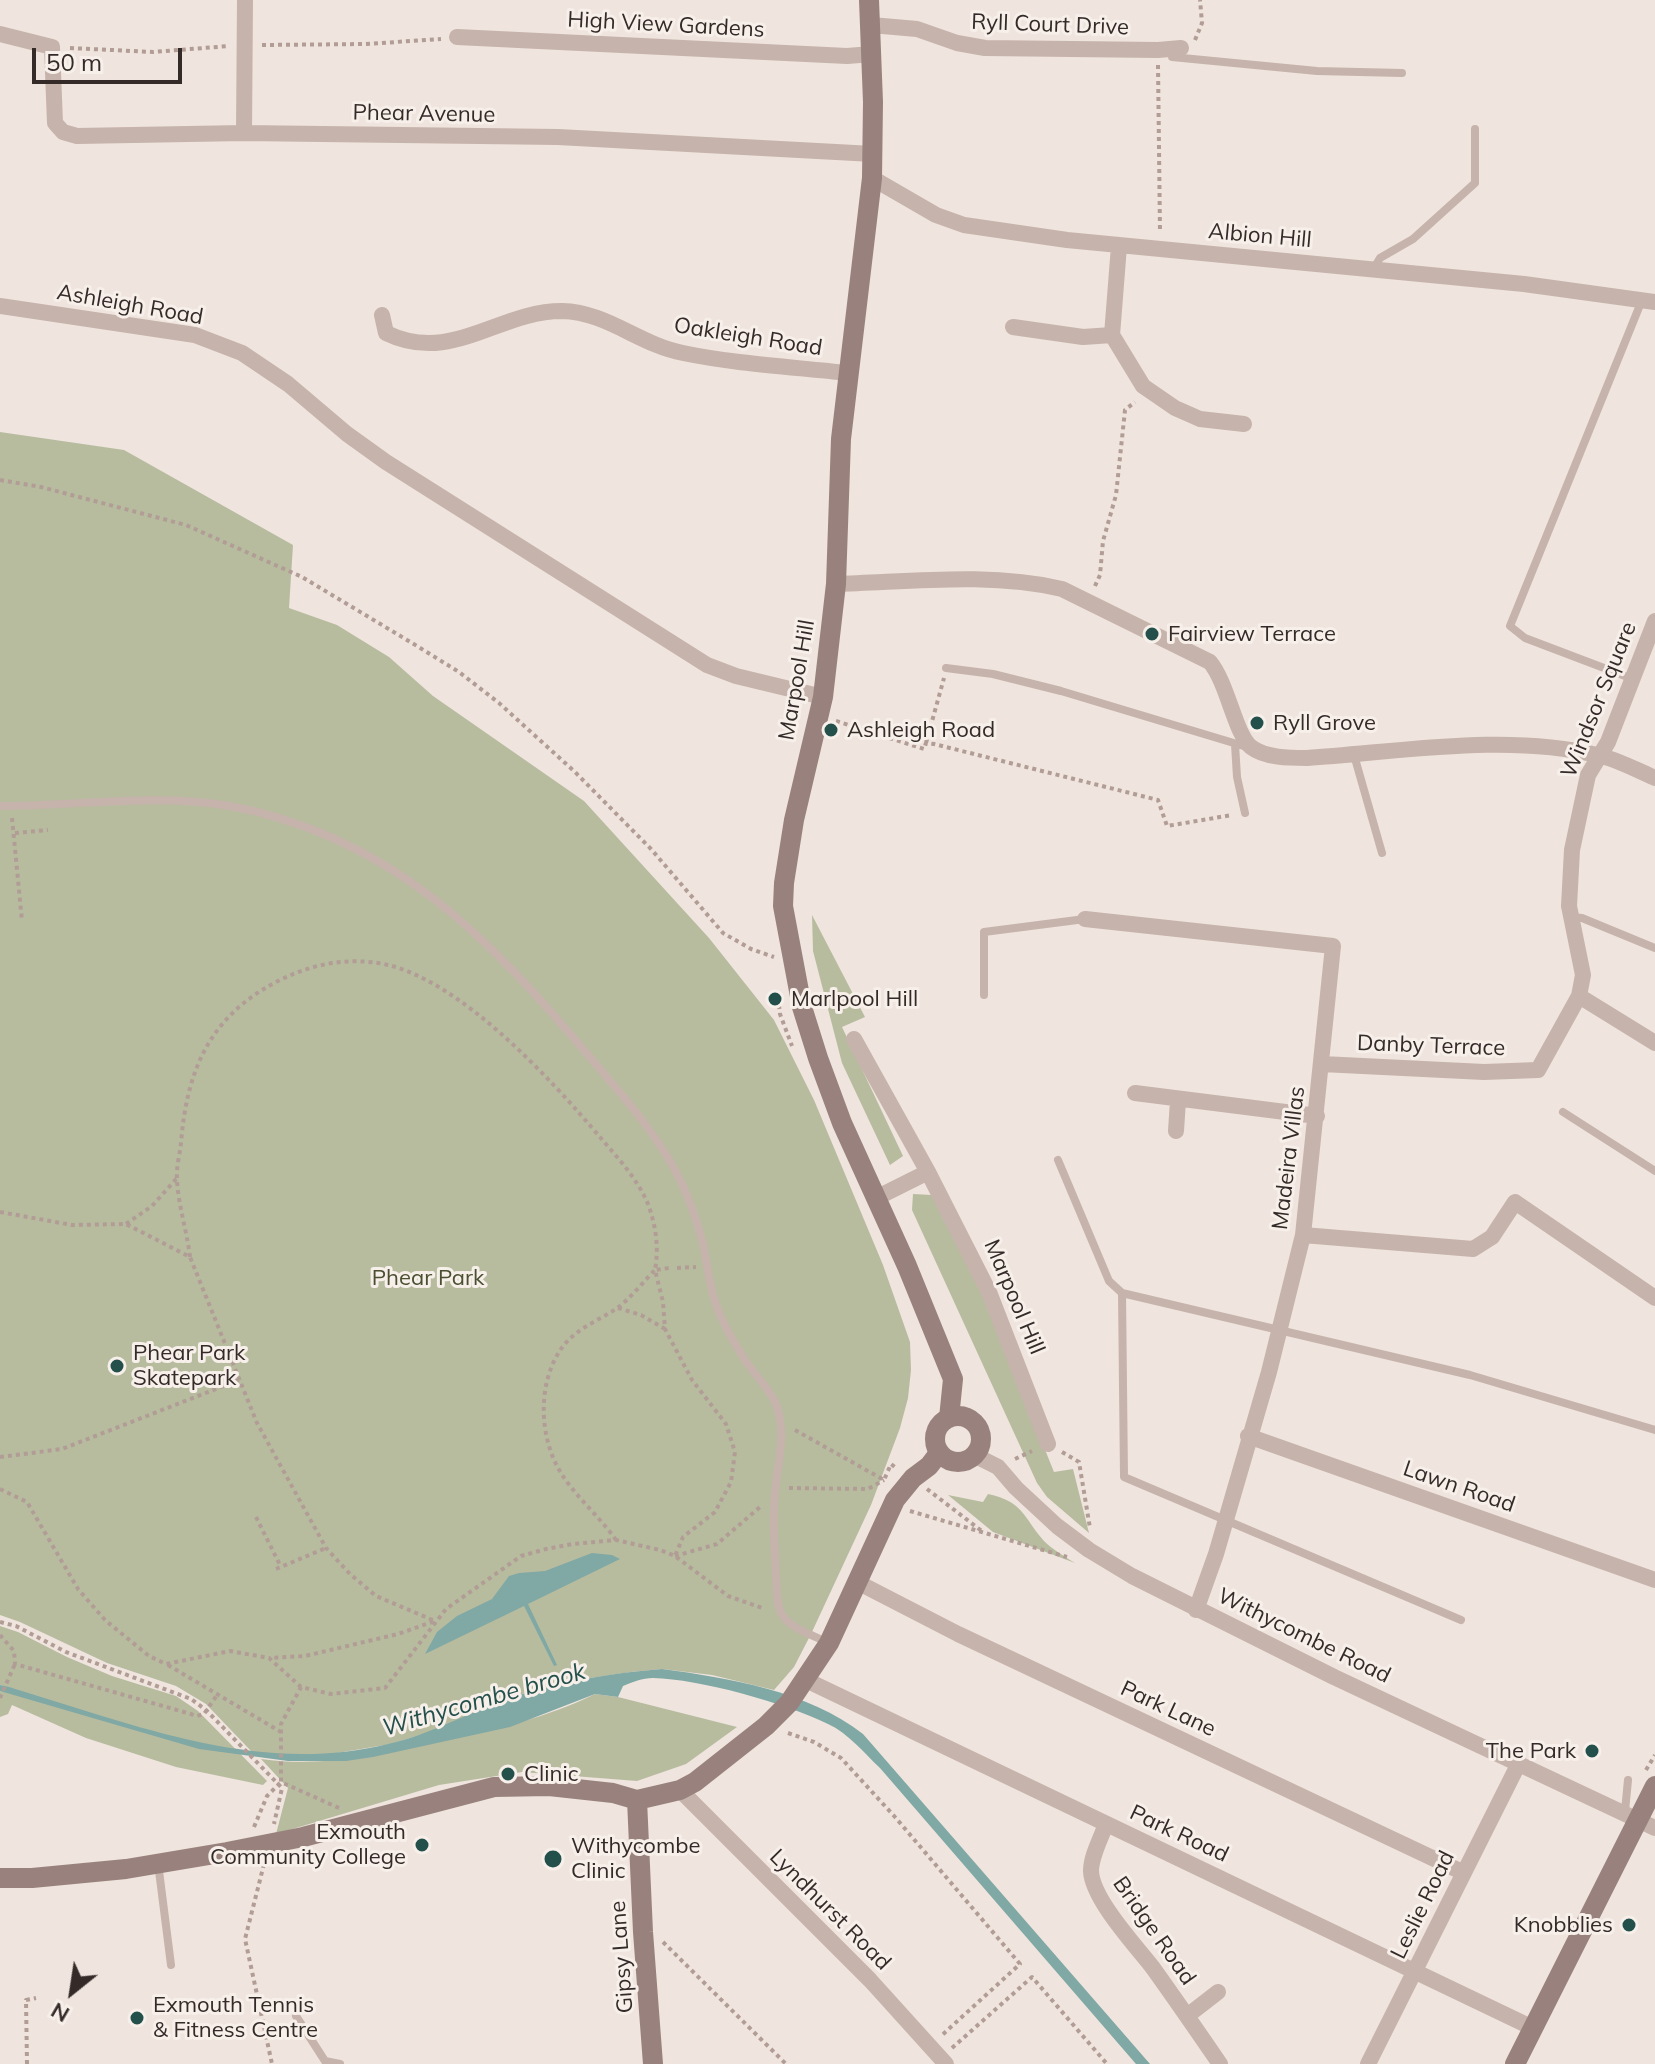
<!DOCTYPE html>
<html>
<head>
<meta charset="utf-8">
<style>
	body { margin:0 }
	#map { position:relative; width:1655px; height:2064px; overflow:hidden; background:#efe4de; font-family:Mulish,sans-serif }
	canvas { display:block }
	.north { position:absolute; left:32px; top:1952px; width:80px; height:80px; -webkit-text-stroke:6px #f7efe9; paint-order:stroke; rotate:210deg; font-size:22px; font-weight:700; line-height:32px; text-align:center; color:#342b29 }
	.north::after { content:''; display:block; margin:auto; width:28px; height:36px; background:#342b29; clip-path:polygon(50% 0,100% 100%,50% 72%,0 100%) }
	.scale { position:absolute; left:32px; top:48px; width:150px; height:36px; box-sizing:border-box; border:4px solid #342b29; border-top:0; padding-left:10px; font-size:24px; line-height:28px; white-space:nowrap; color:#342b29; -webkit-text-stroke:6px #f7efe9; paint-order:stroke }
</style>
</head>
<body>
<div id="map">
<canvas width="1655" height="2064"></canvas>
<div class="north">N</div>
<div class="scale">50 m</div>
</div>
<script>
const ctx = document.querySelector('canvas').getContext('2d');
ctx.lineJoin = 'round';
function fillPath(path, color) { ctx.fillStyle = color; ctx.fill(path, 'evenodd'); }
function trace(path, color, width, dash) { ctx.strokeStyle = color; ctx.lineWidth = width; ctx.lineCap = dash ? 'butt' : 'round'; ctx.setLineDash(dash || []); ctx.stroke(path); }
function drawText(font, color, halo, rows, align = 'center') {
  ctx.font = font + ' Mulish,sans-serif'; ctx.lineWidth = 6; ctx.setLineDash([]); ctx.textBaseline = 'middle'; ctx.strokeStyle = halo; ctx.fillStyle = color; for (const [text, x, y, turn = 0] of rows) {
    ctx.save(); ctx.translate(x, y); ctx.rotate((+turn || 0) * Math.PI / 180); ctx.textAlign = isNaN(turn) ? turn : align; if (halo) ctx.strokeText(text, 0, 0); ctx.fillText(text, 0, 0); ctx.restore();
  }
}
fillPath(new Path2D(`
	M0,432L124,450L293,545L289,608L337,625L389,657L433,696L584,801L709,938L774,1020L814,1100L883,1265L910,1342L911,1370L908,1398L900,1428L871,1505L811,1634L794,1667L774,1690L712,1675L662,1669L631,1672L563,1682L512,1697L432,1731L391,1744L325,1755H276L252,1752L206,1704L176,1686L107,1663L20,1622L0,1615Z
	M812,915L865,1017L842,1027L903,1156L890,1165L842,1063L813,951Z
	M913,1194L932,1195L979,1286L1054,1472L1073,1469L1089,1533L1047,1497L1037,1483L912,1210Z
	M988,1494C1024,1502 1023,1517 1044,1541C1053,1550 1064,1556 1075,1563L993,1532L948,1495L983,1502Z
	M0,1626L18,1632L67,1657L112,1676L176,1696L198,1711L267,1781L263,1785L176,1767L86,1738L12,1705L8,1714L0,1717V1691L15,1694L17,1690L0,1685Z
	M595,1694L618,1697L737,1727L686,1764L637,1781L522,1772L439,1785L276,1834L288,1788L261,1759C324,1768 383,1754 443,1741C498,1728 544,1719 595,1694Z`), '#b7bc9f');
fillPath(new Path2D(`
	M592,1553L612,1555L620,1559L528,1604L557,1665L554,1666L524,1606L425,1654L437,1632L457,1616L492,1599L509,1576L519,1573L545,1571Z
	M662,1669C729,1678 808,1691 863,1734L1150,2064H1136L880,1768C864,1753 848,1733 828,1724C785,1703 700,1679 653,1678C642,1678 633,1682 623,1686L618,1697L595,1694L510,1727L373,1757L346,1761H288L199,1749L0,1691V1685L9,1687C40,1697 71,1706 102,1716C197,1745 290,1768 388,1744C432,1734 471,1711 513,1697C562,1681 612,1673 662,1669Z`), '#80a8a4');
trace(new Path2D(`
	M1195,40L1202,23L1200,0
	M262,45L366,44L441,39
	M70,48L153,52L229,46
	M1158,65L1160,232
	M0,480L41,487L186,525L302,577L417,646L459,672L499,703L575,772L651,849L723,933L751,949L774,957
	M1095,586L1100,575L1103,541L1116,495L1125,410L1135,402
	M836,721L924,749L926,743L934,744L1158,800L1167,826L1232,815
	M926,743L944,678
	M12,818L22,921
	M15,833L48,830
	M778,997L780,1014L792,1046
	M0,1212L72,1225L126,1224L190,1257L257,1423L326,1548L350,1574L376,1596L435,1621L398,1634L305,1656L269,1658
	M126,1224L152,1206L177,1178
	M190,1257C187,1231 178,1205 177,1179C176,1167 180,1154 181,1143C187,1069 210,1016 278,981C312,964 346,957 384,964C460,980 550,1078 599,1136C617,1157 637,1178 648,1204C656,1226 659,1247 655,1270L669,1268
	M677,1268L696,1267
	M618,1308L641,1315L665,1329
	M795,1430L884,1480L891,1464L896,1468
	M1062,1452L1079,1462L1090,1528
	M0,1457L62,1449L239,1380
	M1015,1459L1032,1451
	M789,1488L868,1489L884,1480
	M0,1489L27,1502L78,1589L105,1620L149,1656L166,1664L230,1651L269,1658L301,1687
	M927,1489L983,1532
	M910,1511L1067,1557
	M256,1517L281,1567
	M616,1540C600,1517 575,1496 561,1473C539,1438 537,1384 561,1349C574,1330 597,1321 616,1309C630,1299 643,1282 655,1270L663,1302L665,1329L692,1380L726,1424L735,1452L731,1482L715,1512L683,1537L675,1556
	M675,1556L717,1544L760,1507
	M276,1569L326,1548
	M0,1622L16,1626L66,1652L191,1699L206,1710L282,1788L274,1824
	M0,1635L14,1651L15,1664L184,1712L197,1716L204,1714L217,1695
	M168,1665L281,1732
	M0,1698L15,1664
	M788,1733L814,1742L841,1758L895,1817L1020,1964L941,2036
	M1646,1770L1655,1755
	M339,1808L281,1782V1724L301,1687L331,1694L385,1688L446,1609L521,1556L546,1549L573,1544L616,1540L660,1550L675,1556L728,1596L765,1609
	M254,1827L267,1796L280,1783
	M264,1864L245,1939L272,2064
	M663,1942L786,2064
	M952,2048L1032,1977L1107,2064
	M27,2064L26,2000L36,1998`), '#b19d95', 4, [4, 4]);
trace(new Path2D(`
	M1172,49V57L1317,71L1402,73
	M1374,268L1380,258L1413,239L1475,183V129
	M946,668L993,674L1061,691L1247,747
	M1633,679L1525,638L1510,626L1642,300
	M1235,744L1237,777L1245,813
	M1354,755L1382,853
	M0,806C76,806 154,793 230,806C390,836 488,936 588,1055C622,1095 661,1138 683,1186C691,1204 698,1225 703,1244C708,1266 709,1288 718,1310C725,1328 736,1346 747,1363C758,1379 775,1394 779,1414C786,1446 774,1477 774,1508C773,1531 775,1553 776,1576C777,1587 776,1605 782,1615C791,1629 815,1636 829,1643
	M1571,917L1582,918L1655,948
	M984,995V932L1085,919
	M1563,1112L1655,1171
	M1058,1160L1109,1281L1122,1293L1124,1477L1461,1620
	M1122,1293L1470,1375L1655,1430
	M1625,1811L1628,1780
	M158,1863L171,1965
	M296,2016L325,2061L340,2064`), '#c6b3ab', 8);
trace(new Path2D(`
	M871,25L917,29L957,43L985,48L1158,50L1181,48
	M0,34L52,47L55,123L63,132L77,136L244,133L558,137L873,154
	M457,37L847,56L872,54
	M244,133L245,0
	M872,178L936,215L964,225L1067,240L1524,284L1655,302
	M1119,246L1112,335L1143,386L1175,408L1200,419L1244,424
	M0,306L195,335L242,353L288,384L347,434L386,462L707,665L736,676L823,697
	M382,315L386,333C452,365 498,311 562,311C607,312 640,345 683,353C736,364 793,367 847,373
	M1013,327L1083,337L1112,335
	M836,584C910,582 989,572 1062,589L1210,662C1228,684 1235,734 1251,747C1265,758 1290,758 1307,758C1399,752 1507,733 1597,755C1617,759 1636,770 1655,778
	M1085,919L1333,946L1303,1235L1269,1372L1216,1554L1196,1610
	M1579,996L1655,1043
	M854,1039L928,1172L989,1292L1048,1444
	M1322,1064L1484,1072L1538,1070L1579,996L1583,975L1569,906L1572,850L1588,775L1608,742L1655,621
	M1135,1093L1317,1116
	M1176,1131L1178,1100
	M876,1198L928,1172
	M1303,1235L1473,1249L1492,1237L1515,1202L1655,1298
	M1248,1436L1655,1580
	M974,1455L998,1467L1016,1488L1057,1526L1089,1550L1132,1576L1334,1677L1655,1828
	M857,1582L958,1634L1462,1872
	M806,1680L1533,2028
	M680,1790L870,1980L946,2064
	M1106,1824C1101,1838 1091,1856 1091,1871C1092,1899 1136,1946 1153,1968C1176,2000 1198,2032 1220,2064
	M1187,2016L1218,1992
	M1368,2064L1518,1765`), '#c6b3ab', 16);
trace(new Path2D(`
	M869,0L873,102L872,178L841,439L836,584L823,697L794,820L784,883L783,906L802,1007L818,1058L842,1123L907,1266L953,1379L949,1418
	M935 1439a23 23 0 1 1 46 0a23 23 0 1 1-46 0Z
	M637,1800L643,1932L653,2064
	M0,1878H32L126,1869L227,1852L303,1837L494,1787L549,1786L613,1793L637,1800L680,1790L695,1782L766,1726L789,1703L829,1643L895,1500L913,1478L929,1466L939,1453
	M1515,2064L1655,1786`), '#99827d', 20);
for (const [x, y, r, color] of [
	[1152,634,8,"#24504c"],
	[1257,723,8,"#24504c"],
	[831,730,8,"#24504c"],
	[775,999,8,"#24504c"],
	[117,1366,8,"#24504c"],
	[1592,1751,8,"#24504c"],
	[508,1774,8,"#24504c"],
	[422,1845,8,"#24504c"],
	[553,1859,10,"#24504c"],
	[1629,1925,8,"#24504c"],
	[137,2018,8,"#24504c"]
]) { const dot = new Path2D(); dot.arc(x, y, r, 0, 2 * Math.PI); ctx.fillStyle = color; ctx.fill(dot); trace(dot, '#f7efe9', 3); }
drawText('22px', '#342b29', '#f7efe9', [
	["High View Gardens",666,25,3],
	["Ryll Court Drive",1050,25,2],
	["Phear Avenue",424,114,1],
	["Albion Hill",1260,236,5],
	["Ashleigh Road",130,305,10],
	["Oakleigh Road",748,337,9],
	["Marpool Hill",797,680,-80],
	["Windsor Square",1599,700,-68],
	["Danby Terrace",1431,1046,2],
	["Madeira Villas",1289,1158,-83],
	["Marpool Hill",1014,1297,67],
	["Lawn Road",1459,1487,19],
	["Withycombe Road",1304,1636,26],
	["Park Lane",1168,1709,25],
	["Park Road",1179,1834,25],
	["Leslie Road",1423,1905,-64],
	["Lyndhurst Road",830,1910,45],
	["Bridge Road",1154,1931,55],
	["Gipsy Lane",622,1957,-94]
]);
drawText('22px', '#342b29', '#f7efe9', [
	["Fairview Terrace",1168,634],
	["Ryll Grove",1273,723],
	["Ashleigh Road",847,730],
	["Marlpool Hill",791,999],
	["Phear Park",133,1353],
	["Skatepark",133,1378],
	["The Park",1576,1751,"right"],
	["Clinic",524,1774],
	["Exmouth",406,1832,"right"],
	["Community College",406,1857,"right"],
	["Withycombe",571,1846],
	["Clinic",571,1871],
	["Knobblies",1613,1925,"right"],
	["Exmouth Tennis",153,2005],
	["& Fitness Centre",153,2030]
], 'left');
drawText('22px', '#494f30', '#f7efe9', [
	["Phear Park",428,1278]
]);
drawText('italic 24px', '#24504c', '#f7efe9', [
	["Withycombe brook",484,1700,-16]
]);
</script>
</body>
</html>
